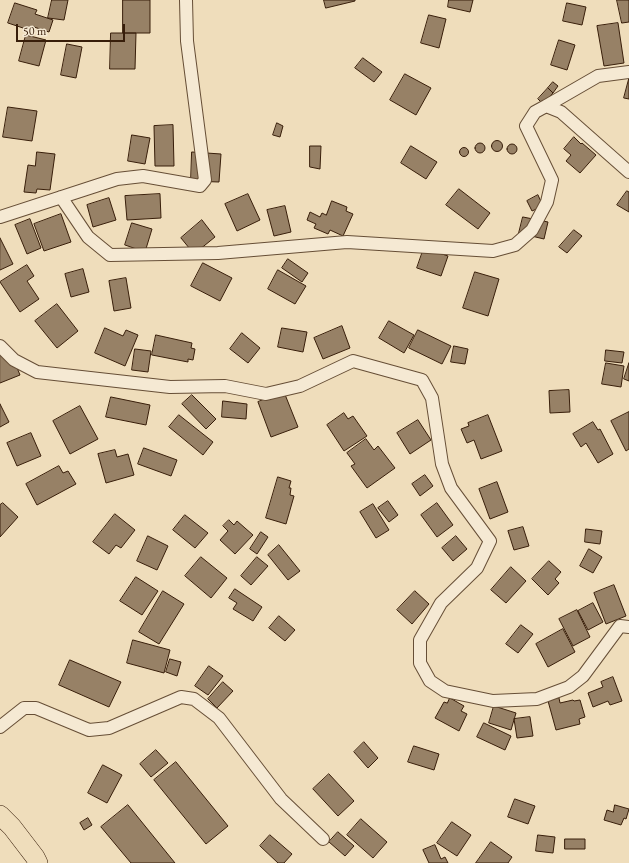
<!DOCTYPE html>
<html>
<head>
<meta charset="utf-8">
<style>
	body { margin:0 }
	#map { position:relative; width:629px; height:863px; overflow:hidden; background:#efddbb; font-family:"EB Garamond",serif }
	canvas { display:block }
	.scale { position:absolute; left:16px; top:24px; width:109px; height:18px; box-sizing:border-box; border:2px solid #381e0a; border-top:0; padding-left:5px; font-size:12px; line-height:14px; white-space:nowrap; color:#381e0a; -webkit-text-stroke:3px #f5e9d3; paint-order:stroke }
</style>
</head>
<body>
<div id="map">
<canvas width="629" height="863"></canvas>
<div class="scale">50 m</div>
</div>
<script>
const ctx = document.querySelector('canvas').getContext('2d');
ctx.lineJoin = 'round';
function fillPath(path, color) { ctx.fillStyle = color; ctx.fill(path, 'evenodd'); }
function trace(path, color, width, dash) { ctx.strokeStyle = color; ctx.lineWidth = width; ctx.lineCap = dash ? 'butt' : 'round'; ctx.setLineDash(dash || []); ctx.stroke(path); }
const building = new Path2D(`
	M52,0H68L64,20L48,18Z
	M123,0H150V33H123Z
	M324,0H355V1L326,8Z
	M449,0H473L470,12L448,7Z
	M617,0H629V22L622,23Z
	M15,3L37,10L35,14L53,20L49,32L31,26L29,30L8,23Z
	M567,3L586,7L582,25L563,21Z
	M429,15L446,19L439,48L421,43Z
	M618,23L624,63L604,66L597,26Z
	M111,33H136L135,69H110Z
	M26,35L46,40L39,66L19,61Z
	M559,40L575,45L567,70L551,65Z
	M67,44L82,47L76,78L61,75Z
	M363,58L382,72L374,82L355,68Z
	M405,74L431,88L416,115L390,100Z
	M629,78V99L624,98Z
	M553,82L558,86L553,93L548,88Z
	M548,88L553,93L543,104L538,99Z
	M8,107L37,111L32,141L3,137Z
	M277,123L283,126L280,137L273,135Z
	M173,125L174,166H155L154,126Z
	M132,135L150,138L145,164L128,161Z
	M574,137L581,144L582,143L596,155L580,173L566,161L571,155L564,149Z
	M491.5 146a5.5 5.5 0 1 1 11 0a5.5 5.5 0 1 1-11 0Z
	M475 148a5 5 0 1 1 10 0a5 5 0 1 1-10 0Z
	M507 149a5 5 0 1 1 10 0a5 5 0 1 1-10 0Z
	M310,146H321L320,169L310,167Z
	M411,146L437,162L426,179L401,163Z
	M459.5 152a4.5 4.5 0 1 1 9 0a4.5 4.5 0 1 1-9 0Z
	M37,152L55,154L50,190L37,189L36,193L24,192L28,165L35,166Z
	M192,152L221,154L219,182L191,181Z
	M459,189L490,213L478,229L446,205Z
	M627,191L629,192V212L617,205Z
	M160,194L161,218L127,220L125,196Z
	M248,194L260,220L237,231L225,204Z
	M538,195L543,206L532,211L527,201Z
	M109,198L116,220L93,227L87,205Z
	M332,201L347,207L346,211L353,214L343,236L330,230L328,234L314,228L316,224L307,220L310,212L320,217L322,213L326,215Z
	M285,206L291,232L274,236L267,210Z
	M61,214L71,242L44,251L34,224Z
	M523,217L548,222L544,239L519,233Z
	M30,219L41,248L27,254L15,225Z
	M202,220L215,237L194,254L181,238Z
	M132,223L152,229L145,252L125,245Z
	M574,230L582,236L567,253L559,247Z
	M0,238L13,264L0,270Z
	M424,248L448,256L441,276L417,268Z
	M288,259L308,273L302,282L282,268Z
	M203,263L232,278L220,301L191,286Z
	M27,265L34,276L27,281L39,299L20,312L0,282Z
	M83,269L89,292L71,297L65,274Z
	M278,270L306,286L295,304L268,289Z
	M475,272L499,279L488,316L463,308Z
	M126,278L131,308L114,311L109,281Z
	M57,304L78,331L57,348L35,321Z
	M389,321L414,335L404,353L379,338Z
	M342,326L350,348L323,359L314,338Z
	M105,328L123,336L126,330L138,335L125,366L95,353Z
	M282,328L307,332L303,352L278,347Z
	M418,330L451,346L442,364L409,348Z
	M242,333L260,348L248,363L230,349Z
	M156,335L192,343L191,348L195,349L193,360L188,359V362L152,355Z
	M0,342L9,348L20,375L0,383Z
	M454,346L468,349L465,364L451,362Z
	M135,349L151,351L148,372L132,370Z
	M606,350L624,352L622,363L605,361Z
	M606,363L624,366L621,387L602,384Z
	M629,363V381L624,379Z
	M569,390L570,412L550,413L549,391Z
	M284,392L298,427L271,437L258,402Z
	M192,395L216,419L206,429L182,404Z
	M111,397L150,405L146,425L106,417Z
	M223,401L247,404L246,419L222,417Z
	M0,404L9,422L0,427Z
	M80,406L98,439L70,454L53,421Z
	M629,412V449L626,451L611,421Z
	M344,413L348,419L353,416L367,436L344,451L327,425Z
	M179,415L213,442L203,455L169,427Z
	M488,415L502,451L481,459L474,440L467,443L461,429L469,426L468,423Z
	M418,420L431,440L410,454L397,433Z
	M593,422L598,430L600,429L613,454L598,463L586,443L581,447L573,434Z
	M31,433L41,456L17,466L7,443Z
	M366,439L374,450L378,446L395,468L367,488L351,466L355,464L347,453Z
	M144,448L177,460L171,476L138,464Z
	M115,450L117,457L128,454L134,475L106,483L98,454Z
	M59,466L63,473L68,471L76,484L37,505L26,484Z
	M425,475L433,486L420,496L412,484Z
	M278,477L291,481L289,488H291L290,495L294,496L286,524L266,518Z
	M497,482L508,512L490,519L479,489Z
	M388,501L398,515L389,522L378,508Z
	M3,503L18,517L0,537V505Z
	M437,503L453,525L437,537L421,515Z
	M373,504L389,530L376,538L360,512Z
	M115,514L135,530L121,548L116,545L109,554L93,542Z
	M185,515L208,533L195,548L173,530Z
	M229,520L234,525L237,521L253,535L235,554L220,540L228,531L223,526Z
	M523,527L529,546L514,550L508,531Z
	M586,529L602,531L600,544L585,542Z
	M261,532L268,537L257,554L250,549Z
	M148,536L168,546L157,570L137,561Z
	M456,536L467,549L453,561L442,548Z
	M279,545L300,571L288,580L268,555Z
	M589,549L602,557L593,573L580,566Z
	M201,557L227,578L211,598L185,576Z
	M257,557L268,566L251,585L241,576Z
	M549,561L561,572L555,579L559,583L548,595L532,579Z
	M511,567L526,581L506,603L491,590Z
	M136,577L158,591L142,615L120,601Z
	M614,585L626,616L606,624L594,593Z
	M235,589L262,607L253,621L233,609L237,603L229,598Z
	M163,591L184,604L159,644L139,632Z
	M415,591L429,604L412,624L397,610Z
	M593,603L603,622L588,630L578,611Z
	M577,610L590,637L573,646L559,619Z
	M279,616L295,630L285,641L269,628Z
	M521,625L533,634L518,653L506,644Z
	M563,629L575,652L548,667L536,644Z
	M133,640L170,650L164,673L127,663Z
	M170,659L181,662L177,676L166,672Z
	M70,660L121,682L109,707L59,685Z
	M209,666L223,676L208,695L195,686Z
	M613,677L622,701L610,705L608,701L593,707L588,693L603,687L601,682Z
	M223,682L233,691L217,708L208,699Z
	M450,698L464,706L461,711L467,714L459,731L435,718L444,702L447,703Z
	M559,698L560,703L573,700L574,701L580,700L585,717L579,719L580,724L556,730L548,701Z
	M494,706L516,713L511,730L489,723Z
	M530,717L533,736L517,738L514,719Z
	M484,723L511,736L505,750L477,737Z
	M364,742L378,758L368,768L354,752Z
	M414,746L439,754L434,770L408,762Z
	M156,750L168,763L151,777L140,764Z
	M176,762L228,826L206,844L154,780Z
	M103,765L122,775L107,803L88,793Z
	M329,774L354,801L338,816L313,789Z
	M515,799L535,806L528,824L508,817Z
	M128,805L175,863H131L101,827Z
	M615,805L629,809L626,819L624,818L621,825L604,820L607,810L613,812Z
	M88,818L92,825L84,830L80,823Z
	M361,819L387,842L373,858L347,835Z
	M452,822L471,835L457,856L437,843Z
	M338,832L354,846L345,856L329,842Z
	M270,835L292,854L284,863H278L260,846Z
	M538,835L555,837L553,853L536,851Z
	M565,839H585V849H565Z
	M491,842L512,857L508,863H476Z
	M435,845L441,859L445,857L448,863H429L423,850Z`);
fillPath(building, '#978166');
trace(building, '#381e0a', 1);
const minor = new Path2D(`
	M546,106L598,76L629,72
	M61,197L88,237L110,255L218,253L347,242L493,251L515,245L532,230L547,202L552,180L526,126L535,112L546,106L561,112L629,172
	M0,217L117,179L143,176L200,186L205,180L187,41L186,0
	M0,346L14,360L37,372L170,387L225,386L266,394L300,386L353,361L422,380L432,398L442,464L451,488L490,541L477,568L441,603L420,640V663L430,681L445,691L493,701L537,699L569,687L583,676L620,626L629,627
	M0,727L24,708H36L89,730L109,728L181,697L194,699L219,718L281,799L323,839`);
const trunk = new Path2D(`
	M0,815L12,827L35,857L38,863`);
trace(minor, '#664e36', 14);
trace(trunk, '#381e0a', 20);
trace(minor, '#f5e9d3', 12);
trace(trunk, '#efddbb', 19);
</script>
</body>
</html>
